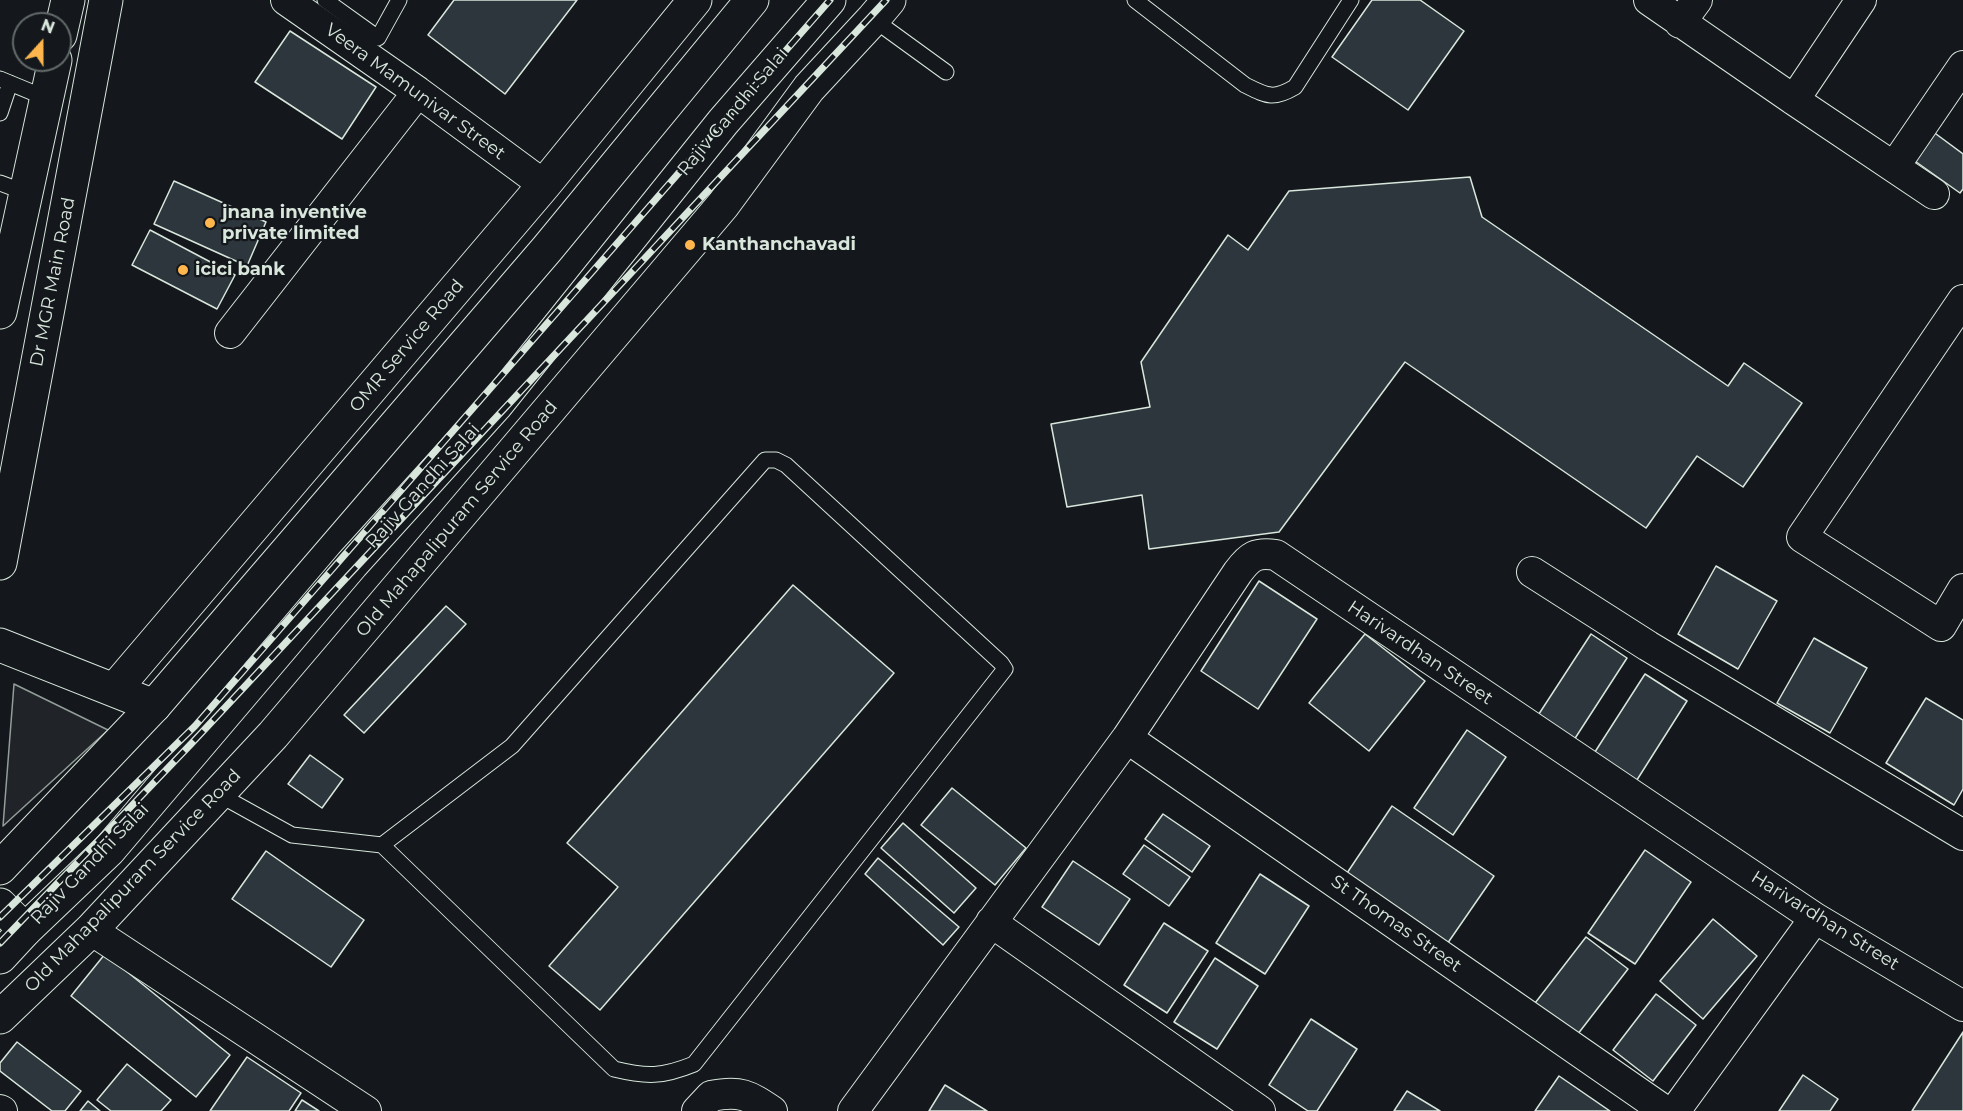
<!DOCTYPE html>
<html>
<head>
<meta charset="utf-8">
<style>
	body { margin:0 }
	#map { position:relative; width:1963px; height:1111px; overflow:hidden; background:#14181c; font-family:Montserrat,sans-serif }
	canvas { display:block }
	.north { position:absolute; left:12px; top:12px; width:60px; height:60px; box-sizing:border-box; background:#14181c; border:2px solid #626a69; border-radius:50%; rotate:21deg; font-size:16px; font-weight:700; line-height:24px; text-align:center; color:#d8e6dc }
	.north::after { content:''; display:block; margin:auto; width:21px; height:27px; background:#ffb74d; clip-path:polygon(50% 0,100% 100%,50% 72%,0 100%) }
</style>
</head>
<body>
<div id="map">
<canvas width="1963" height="1111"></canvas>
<div class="north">N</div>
</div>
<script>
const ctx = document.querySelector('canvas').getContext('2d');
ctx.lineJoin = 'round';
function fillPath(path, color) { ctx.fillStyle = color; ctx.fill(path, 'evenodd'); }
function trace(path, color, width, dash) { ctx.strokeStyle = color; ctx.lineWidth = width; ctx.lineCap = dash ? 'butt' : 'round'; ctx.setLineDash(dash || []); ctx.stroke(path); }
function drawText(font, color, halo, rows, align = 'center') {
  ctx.font = font + ' Montserrat,sans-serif'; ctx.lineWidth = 4.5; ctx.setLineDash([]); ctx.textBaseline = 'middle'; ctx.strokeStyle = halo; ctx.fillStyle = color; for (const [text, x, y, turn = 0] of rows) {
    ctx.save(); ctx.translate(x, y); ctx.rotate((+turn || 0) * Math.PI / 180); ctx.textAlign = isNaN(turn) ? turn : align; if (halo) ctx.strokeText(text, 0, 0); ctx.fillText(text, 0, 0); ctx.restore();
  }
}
const green = new Path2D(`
	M14,684L108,730L3,826Z`);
fillPath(green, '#202428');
trace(green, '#939e99', 1.5);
const building = new Path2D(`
	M454,0H577L505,94L428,35Z
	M1372,0H1420L1464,31L1408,110L1332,57Z
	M290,31L376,87L342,139L255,82Z
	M1932,131L1963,154V189L1960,193L1912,159Z
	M1470,177L1482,217L1728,386L1744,363L1802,403L1743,487L1697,456L1646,528L1405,362L1279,532L1149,549L1142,495L1067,507L1051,424L1150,407L1141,362L1228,235L1248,250L1289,191Z
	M174,181L266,222L247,266L154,224Z
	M150,230L235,275L217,309L132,265Z
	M1716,566L1777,601L1738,669L1678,634Z
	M1259,581L1317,619L1258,709L1201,671Z
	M793,585L894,673L600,1010L549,966L618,887L567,843Z
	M446,606L466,624L364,733L344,715Z
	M1365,634L1425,681L1369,751L1309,703Z
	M1591,634L1627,658L1572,743L1535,720Z
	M1814,638L1867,668L1830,733L1777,703Z
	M1645,674L1687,701L1635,783L1593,755Z
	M1926,698L1963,720V789L1954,805L1886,763Z
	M1467,730L1506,757L1453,835L1414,808Z
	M310,755L343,779L322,808L288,784Z
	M952,788L1026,848L995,885L921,825Z
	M1392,806L1494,876L1445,947L1343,879Z
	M1163,814L1210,846L1192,872L1145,839Z
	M903,823L976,888L954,913L881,848Z
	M1144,845L1190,877L1169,906L1123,874Z
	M1645,850L1691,882L1635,964L1588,933Z
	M266,851L364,920L331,967L232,899Z
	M878,858L959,927L943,945L865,874Z
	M1073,861L1130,899L1099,945L1042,907Z
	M1260,874L1309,906L1265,974L1216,943Z
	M1713,919L1757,956L1703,1019L1660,981Z
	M1164,923L1208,951L1167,1013L1124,985Z
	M1586,937L1628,969L1574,1039L1532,1007Z
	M105,954L230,1055L196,1097L71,996Z
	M1215,958L1258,986L1217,1049L1174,1022Z
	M1656,994L1696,1025L1653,1081L1613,1050Z
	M1311,1019L1357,1049L1317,1111H1308L1269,1085Z
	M1963,1032V1111H1912Z
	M17,1042L81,1091L65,1111H52L0,1071V1063Z
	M247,1057L301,1093L289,1111H210Z
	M127,1064L171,1100L161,1111H111L97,1100Z
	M1803,1075L1838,1099L1830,1111H1779Z
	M1559,1076L1610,1111H1535Z
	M945,1085L987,1111H929Z
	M1407,1091L1440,1111H1394Z
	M302,1100L319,1111H295Z
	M88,1101L100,1111H80Z`);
fillPath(building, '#2c363c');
trace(building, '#d8e6dc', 1.5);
const service = new Path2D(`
	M325,0L378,38L399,0
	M1135,0L1245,85C1267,96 1273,100 1295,87L1351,0
	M873,19L946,72
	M0,79L46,98
	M0,113L10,83
	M0,183L27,193
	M218,794L292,835L382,845L512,746L765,460H776L786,465L1001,663L1005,669L694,1064C662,1077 647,1077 614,1069L382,845`);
const minor = new Path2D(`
	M286,0L418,92L544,185
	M1649,0L1794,100L1934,194
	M1680,23L1697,0
	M1794,100L1861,0
	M1894,167L1963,66
	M1963,300L1802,537L1941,626L1963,589
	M230,333L418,92
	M1532,572L1648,646L1963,835
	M1127,738L1665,1111
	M991,922L1260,1111
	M91,930L366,1111
	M0,1110L2,1111
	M697,1111L711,1096C740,1090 748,1095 772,1111
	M853,1111L1127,738L1238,572C1250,556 1256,552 1276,555L1815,918L1963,1006
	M1675,1111L1815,918`);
const tertiary = new Path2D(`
	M0,645L154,706
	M115,689L544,185L695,0
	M0,1017L91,930L273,735L723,205L809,88L873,19L889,0`);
const secondary = new Path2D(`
	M60,35L68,0
	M0,312L55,60
	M0,563L106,0
	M0,905L25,930`);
const primary = new Path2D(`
	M0,868L154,706L547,249L752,0
	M0,957L25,930L109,850L352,564L496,405L723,122L829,0`);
trace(service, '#d8e6dc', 17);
trace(minor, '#d8e6dc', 32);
trace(tertiary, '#d8e6dc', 35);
trace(secondary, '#d8e6dc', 35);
trace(primary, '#d8e6dc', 35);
trace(service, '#14181c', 15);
trace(minor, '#14181c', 30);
trace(tertiary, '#14181c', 33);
trace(secondary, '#14181c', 33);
trace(primary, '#14181c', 33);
const rail = new Path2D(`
	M0,917L195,726L830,0
	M0,943L191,744L886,0`);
trace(rail, '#d8e6dc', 7);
trace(rail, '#14181c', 4.5, [14]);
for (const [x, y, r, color] of [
	[210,223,6,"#ffb74d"],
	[690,245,6,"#ffb74d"],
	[183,270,6,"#ffb74d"]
]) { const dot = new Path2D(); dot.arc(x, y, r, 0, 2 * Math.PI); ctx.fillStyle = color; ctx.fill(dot); trace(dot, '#14181c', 2); }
drawText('18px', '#d8e6dc', '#14181c', [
	["Veera Mamunivar Street",415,92,36],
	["Rajiv Gandhi Salai",733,112,-50],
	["Dr MGR Main Road",53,282,-79],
	["OMR Service Road",407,346,-50],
	["Rajiv Gandhi Salai",423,486,-48],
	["Old Mahapalipuram Service Road",457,519,-50],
	["Harivardhan Street",1420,653,34],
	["Rajiv Gandhi Salai",90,864,-46],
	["Old Mahapalipuram Service Road",133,881,-46],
	["Harivardhan Street",1825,921,32],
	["St Thomas Street",1396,924,35]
]);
drawText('bold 18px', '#d8e6dc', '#14181c', [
	["jnana inventive",222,213],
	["private limited",222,234],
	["Kanthanchavadi",702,245],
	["icici bank",195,270]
], 'left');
</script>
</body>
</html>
